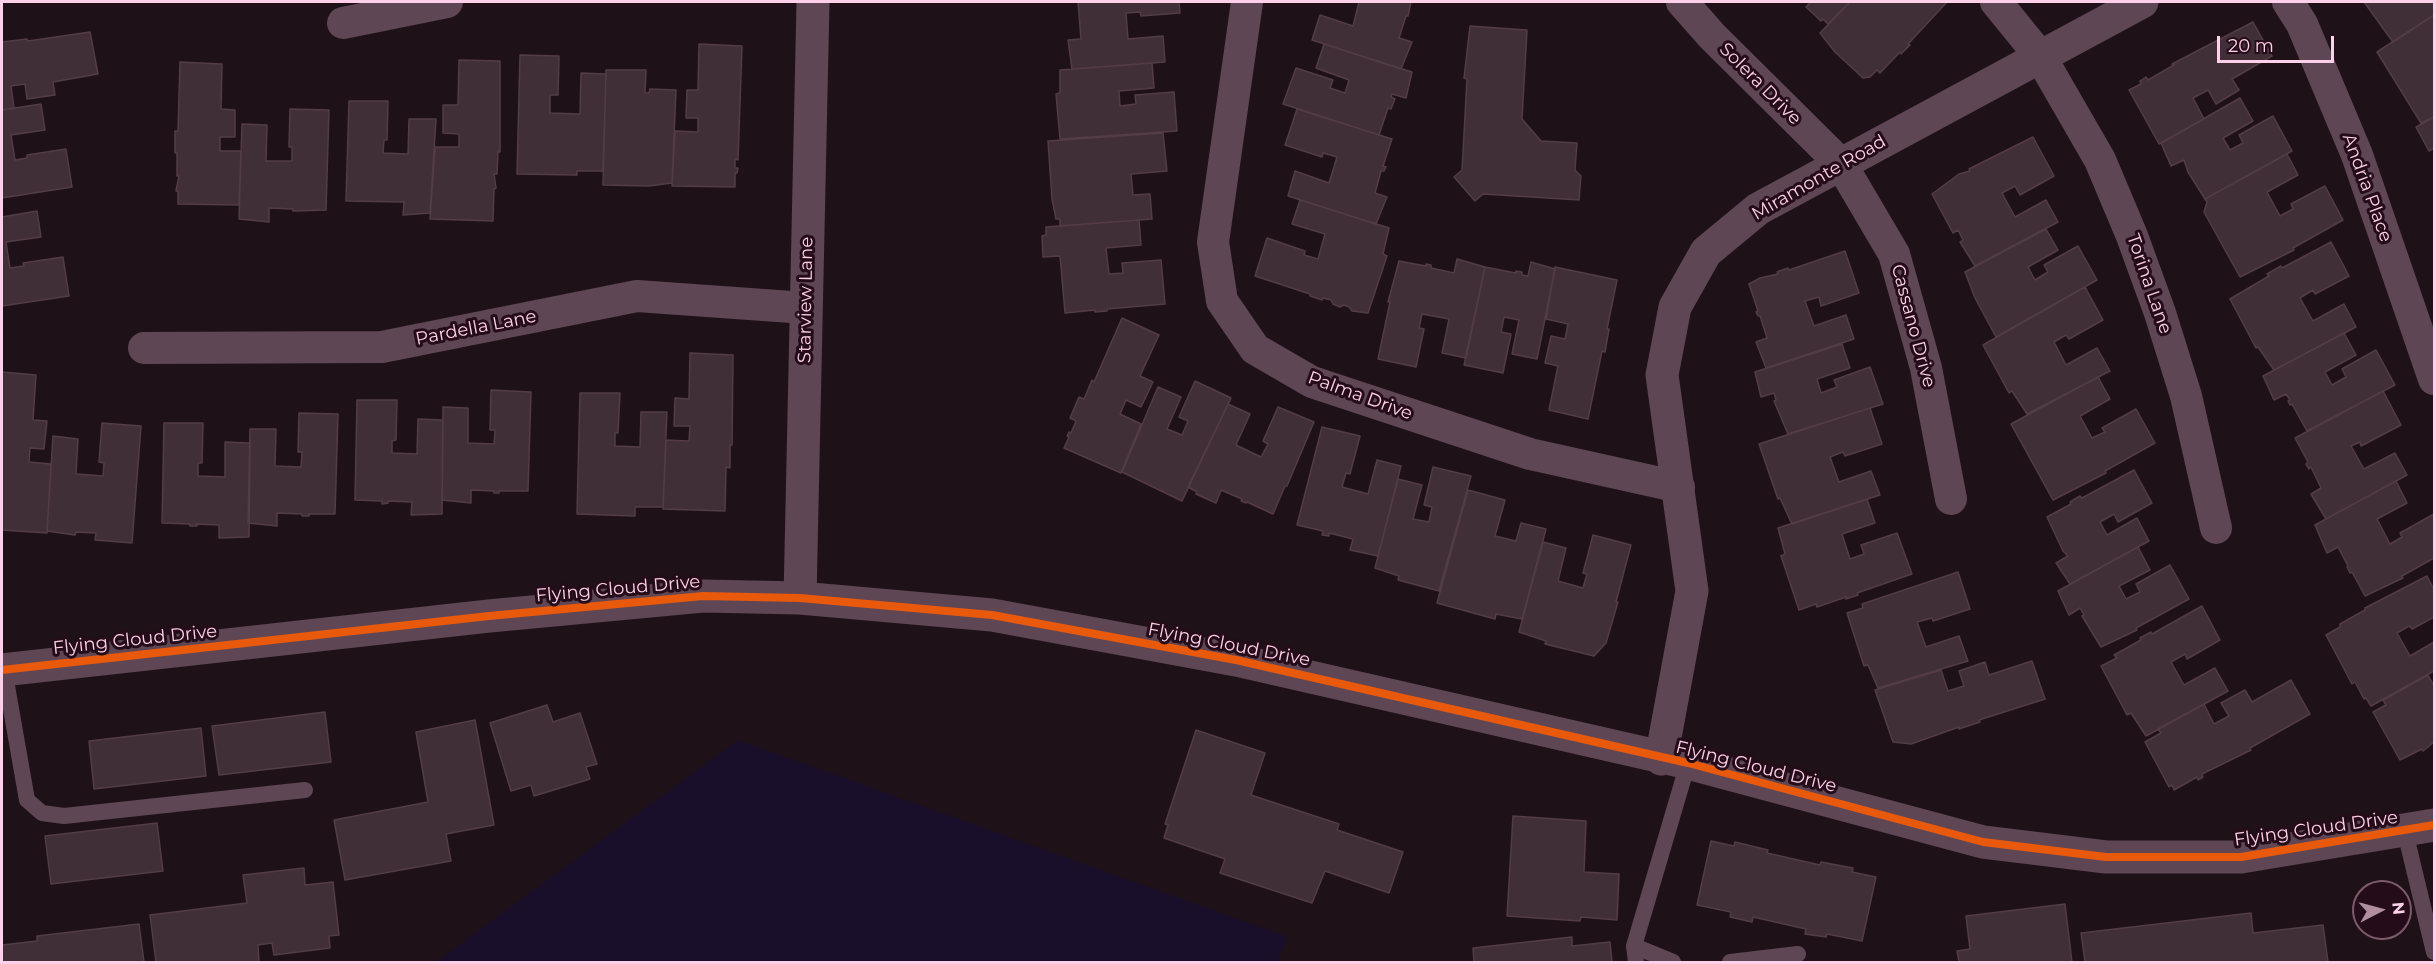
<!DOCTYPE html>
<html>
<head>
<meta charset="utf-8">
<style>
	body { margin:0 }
	#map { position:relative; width:2436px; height:964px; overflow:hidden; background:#1e1218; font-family:Montserrat,sans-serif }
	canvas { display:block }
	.frame { position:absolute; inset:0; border:3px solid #ffd0e9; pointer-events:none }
	.north { position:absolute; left:2352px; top:880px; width:60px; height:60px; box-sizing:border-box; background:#240c18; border:2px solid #7c5a6c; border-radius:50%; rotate:84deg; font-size:16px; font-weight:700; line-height:24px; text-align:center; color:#ffd0e9 }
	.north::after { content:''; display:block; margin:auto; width:21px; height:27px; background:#b08ea0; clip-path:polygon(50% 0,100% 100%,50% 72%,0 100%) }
	.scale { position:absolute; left:2217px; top:36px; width:117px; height:27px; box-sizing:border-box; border:3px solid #ffd0e9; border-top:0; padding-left:8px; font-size:18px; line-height:21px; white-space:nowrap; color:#ffd0e9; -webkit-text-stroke:4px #240c18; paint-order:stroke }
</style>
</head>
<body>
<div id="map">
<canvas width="2436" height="964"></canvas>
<div class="frame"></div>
<div class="north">N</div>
<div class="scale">20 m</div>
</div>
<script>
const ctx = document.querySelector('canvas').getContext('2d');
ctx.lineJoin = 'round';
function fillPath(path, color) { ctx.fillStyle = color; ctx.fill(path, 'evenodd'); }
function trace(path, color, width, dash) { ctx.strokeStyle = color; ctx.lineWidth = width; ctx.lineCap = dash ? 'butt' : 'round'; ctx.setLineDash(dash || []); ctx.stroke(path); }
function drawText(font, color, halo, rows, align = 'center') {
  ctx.font = font + ' Montserrat,sans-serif'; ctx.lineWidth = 6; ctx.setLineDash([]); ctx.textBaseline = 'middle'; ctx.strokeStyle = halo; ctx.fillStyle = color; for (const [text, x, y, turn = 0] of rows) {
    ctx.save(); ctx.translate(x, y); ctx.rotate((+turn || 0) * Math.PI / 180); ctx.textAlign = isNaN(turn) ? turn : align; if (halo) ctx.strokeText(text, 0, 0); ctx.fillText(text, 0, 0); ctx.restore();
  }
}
fillPath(new Path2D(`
	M738,740L1288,937L1277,962H436Z`), '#1a0f2b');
const building = new Path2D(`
	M1078,2H1179L1180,13L1141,16L1140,12L1126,13L1128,39L1163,36L1165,62L1072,69L1068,40L1081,39Z
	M1359,2H1411L1408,16H1406L1399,38L1412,42L1401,69L1312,40L1320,15L1353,26Z
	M1811,2H1850L1828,24L1823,19L1821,21L1806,7Z
	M1850,2H1947L1908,44L1910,45L1901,54L1900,52L1880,73L1877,70L1870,77L1863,78L1835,52L1820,33Z
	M2364,2H2434V15L2393,42Z
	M2434,15V117L2421,123L2377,52Z
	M2253,22L2272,56L2232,79L2239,90L2216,104L2208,90L2193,98L2204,119L2159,144L2129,90L2141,84L2140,81L2146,77L2148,80L2174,65L2172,64Z
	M1470,26L1527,30L1522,119L1541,141L1577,143L1575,170L1581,176L1579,200L1483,194L1475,201L1454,177L1462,170L1467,79L1464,78Z
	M90,32L98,74L53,82L55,95L27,99L25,84L11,86L14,108L2,110V42L27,39L28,41Z
	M699,44L742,46L738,160L735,159V168H738L737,173H735V187L672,186L675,131L698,132V118H686L687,90H698Z
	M1324,44L1412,72L1406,98L1392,94L1391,97L1395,99L1391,109L1388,108L1379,135L1283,104L1296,68L1333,80L1330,88L1345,93L1349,80L1316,68Z
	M520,55L559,56L558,95H550V113L580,114L581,73L606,74L603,171H577V175L517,174Z
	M459,60L500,61V152H498L497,174H494L496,188L494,189L493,221L430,219L435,147H459V134L443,133V105H458Z
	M180,62L222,64L221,109L235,110V137H220V151H241L239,205L178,204V191H176L179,176H177V153H175V131H178Z
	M1152,63L1154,88L1119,91L1120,106L1136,104L1135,95L1174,92L1177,131L1060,139L1056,94L1060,93V70Z
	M606,70H646L645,93H649L650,89L676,90L672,183L649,186L603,185Z
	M2240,98L2253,121L2223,138L2230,150L2243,143L2239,135L2273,116L2292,151L2205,199L2188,172L2184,160L2171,166L2161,143Z
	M349,101H388L387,140H384L383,153L408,154L409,119H436L430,213L403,215L404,202L346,201Z
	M41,104L45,130L11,135L15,160L27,158V155L66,149L72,187L2,198V110Z
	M290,109L329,110L326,210L293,211V209L269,208V222L239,219L242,124L267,125L266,161H292V147H289Z
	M1297,109L1392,139L1383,166L1386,167L1384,171H1381L1375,193L1387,197L1376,224L1288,196L1295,171L1329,183L1337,157L1323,153L1322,157L1285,145Z
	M2434,117V148L2429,151L2416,127Z
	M1163,133L1167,171L1131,174L1133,195L1150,194L1152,219L1060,226V219H1056L1052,199L1048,141Z
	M2033,137L2054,176L2020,195L2015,186L2002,193L2015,217L2046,200L2058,222L1975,266L1960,242L1963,240L1958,230L1953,233L1932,194L1959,174L1970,171L1969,169Z
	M2287,154L2298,175L2267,192L2280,216L2293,209L2291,204L2325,186L2343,220L2293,248L2294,250L2240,277L2204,212L2207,202L2205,199Z
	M1300,200L1389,228L1383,254L1387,256L1368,313L1352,311L1349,307L1344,305L1340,307L1333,304L1331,300L1323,298L1322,300L1310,296V294L1255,276L1267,238L1305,251L1304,255L1318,259L1325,234L1292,224Z
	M37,211L41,237L6,242L10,268L24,266L23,263L63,257L69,296L2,306V217Z
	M1139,220L1141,245L1106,248L1109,274L1123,273L1122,263L1161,260L1165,304L1107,309V311L1095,312V310L1065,313L1060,256L1043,257L1042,236L1046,235V227Z
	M2046,229L2058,250L2028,267L2035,280L2048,272L2044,265L2078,246L2097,280L1996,337L1975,298L1965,272Z
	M2331,242L2349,276L2315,294L2313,290L2300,298L2313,321L2344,304L2356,327L2274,370L2258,347L2256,348L2230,299L2269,276L2267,274L2281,266L2282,268Z
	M1845,251L1859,293L1821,306L1819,297L1805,301L1814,326L1846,315L1854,339L1766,368L1756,342L1767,338L1760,316H1758L1756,312L1758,311L1749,284L1760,278L1778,274L1777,272L1788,268L1789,270Z
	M1457,259L1485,267L1466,358L1442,353L1449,319L1422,314L1419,328L1424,329L1416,367L1378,359L1390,302H1388L1399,261L1426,266V264L1431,265V268L1454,273Z
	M1531,262L1555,269L1537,359L1512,354L1519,320L1504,317L1501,332L1511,334L1503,373L1464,365L1485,267L1516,273V271L1522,272V275L1528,276Z
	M1555,267L1617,280L1607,329H1609L1605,352L1602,351L1588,419L1549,410L1558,366L1545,363L1551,336L1565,339L1568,324L1546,319Z
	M2085,287L2103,320L2069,339L2066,335L2054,342L2066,365L2097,348L2110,371L2027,414L2012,391L2009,393L1983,345Z
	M1122,318L1159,335L1140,376L1153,382L1141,407L1126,400L1120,414L1141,424L1121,473L1064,448L1069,437L1067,436L1069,432L1071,433L1076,421L1070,418L1079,397L1084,399L1092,380L1094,382Z
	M2344,333L2356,355L2325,372L2332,385L2346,377L2342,369L2376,350L2395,385L2307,431L2292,404L2290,405L2288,401L2290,400L2286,394L2274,400L2263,376Z
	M1842,344L1850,368L1817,379L1821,393L1837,387L1834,380L1870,367L1883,404L1788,434L1774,401L1776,400L1774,393L1761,397L1755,372Z
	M690,353L733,355L732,445H730V468L726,467L725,511L663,509L666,440L689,441L690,426H674L675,398L689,399Z
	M2,372L36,375L33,420L47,421L44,449L30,448L29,462L51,464L47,533L2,530Z
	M2098,377L2110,399L2080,416L2092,438L2105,432L2102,428L2136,409L2155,443L2105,471L2106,473L2053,500L2011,424Z
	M1195,381L1231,398L1182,501L1122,472L1158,387L1181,397L1167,429L1182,435L1188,421L1179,417Z
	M491,390L531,392L528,491H499V493H494V491L471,490V503L442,500L443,407L468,408V443L494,444L495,430H490Z
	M2383,391L2401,425L2361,446L2360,442L2351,446L2364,469L2395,453L2407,475L2326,519L2311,494L2321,488L2311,467L2309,469L2306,464L2308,462L2295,438Z
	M580,393H620L618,433H615V446L640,447L641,412H667L663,507H635V516L577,514Z
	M357,400H397L396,440L392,441V453L417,454L418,419L443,420L442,514L411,515L412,502L388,501V503L382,504V501L355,500Z
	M1228,404L1250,414L1236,445L1261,457L1268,444L1263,441L1278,407L1314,422L1287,486H1285L1273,514L1247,502L1246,503L1241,501L1242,499L1221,490L1216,503L1196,494L1197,492L1188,487Z
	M1870,408L1882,444L1845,456L1843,452L1830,457L1839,482L1871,471L1880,495L1792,524L1780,498L1778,499L1759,444Z
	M299,413L338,414L335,514H309V516H302V514L277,513V526L248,523L250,429H276L275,466L301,467L302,452H298Z
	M102,423L141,426L132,543L95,540L96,533L76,532L75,535L47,531L53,436L78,439L76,474L103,476L104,463L99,462Z
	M164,423H203L202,463H198V476L225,477V442L250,443L249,537L219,538V525L196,524L197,526H190V524L162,523Z
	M1322,427L1360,436L1350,474L1346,473L1342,487L1368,494L1377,460L1401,466L1378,556L1350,550L1353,539L1329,533V536L1322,535L1323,531L1297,525Z
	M1433,467L1471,476L1439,591L1398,580L1399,576L1375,568L1398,479L1422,485L1413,519L1429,522L1432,507L1424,505Z
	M2134,470L2152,503L2118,522L2114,514L2100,522L2107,535L2137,518L2149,541L2070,584L2056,563L2068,556L2063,551L2047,517L2071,504L2070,502L2080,496L2082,498Z
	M2396,481L2407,503L2377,519L2390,544L2402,537L2400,533L2434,514V558L2402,576L2403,578L2365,596L2352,572L2350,573L2347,567L2348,566L2338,547L2327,553L2315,525Z
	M1468,490L1505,500L1495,536L1516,541L1521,523L1546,529L1522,619L1496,614L1495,619L1437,603Z
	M1867,499L1875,523L1842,534L1850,559L1864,554L1861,545L1897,533L1912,574L1857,593L1858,595L1846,599V597L1817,607L1816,604L1799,610L1781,556L1785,554L1778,528Z
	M1593,535L1631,545L1616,602H1618L1606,643L1594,656L1545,644L1546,641L1519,632L1543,542L1566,548L1558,581L1583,588L1587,574L1583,573Z
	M2138,547L2150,570L2119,586L2126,599L2140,592L2136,584L2170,565L2189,599L2136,628L2137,630L2101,647L2082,616L2084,615L2080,608L2069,615L2058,591Z
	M1958,572L1970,609L1933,621L1932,618L1917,622L1926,647L1959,636L1968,661L1878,688L1868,665L1864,666L1847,613L1863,608L1862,604Z
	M2427,576L2434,590V617L2412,629L2409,626L2397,633L2410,656L2434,642V671L2371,706L2366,698L2364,699L2355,682L2352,684L2326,635L2340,627V624L2365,610V608Z
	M2202,606L2220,640L2187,659L2185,654L2171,662L2184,685L2215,668L2228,691L2146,736L2131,713L2127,715L2101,666L2117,658L2114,655L2141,640L2140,638L2151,632L2152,634Z
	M2032,661L2045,699L1979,720L1980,722L1959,729V727L1911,744L1893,742L1875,690L1941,670L1948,691L1964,686L1959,671L1985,662L1989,675Z
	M2428,675L2434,686V742L2423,751L2422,749L2400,760L2373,712L2386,705L2383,700Z
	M2291,680L2310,714L2250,748L2251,750L2202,774L2203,777L2198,780L2197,777L2174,790L2172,785L2169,787L2145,742L2161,733L2158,729L2204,704L2214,724L2229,716L2221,703L2245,690L2252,702Z
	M547,705L553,722L580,713L597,764L586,767L590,779L534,796L531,785L511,791L490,723Z
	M325,712L331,762L219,775L212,726Z
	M475,720L494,825L446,834L451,861L345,880L334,820L428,802L416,732Z
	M201,728L206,776L94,789L89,741Z
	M1196,730L1265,753L1251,795L1339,824L1337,830L1403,852L1389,893L1325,871L1312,903L1220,873L1225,859L1164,838L1168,825L1165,824Z
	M1513,816L1586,821L1584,872L1619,874L1617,920L1581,917L1580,921L1507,916Z
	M157,823L163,871L51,884L45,836Z
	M1711,841L1734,846L1735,842L1768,850L1767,853L1820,865L1821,862L1853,868L1852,872L1876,877L1862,941L1827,934L1826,937L1805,934L1806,929L1753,917L1752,922L1730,917L1731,912L1697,905Z
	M304,868L305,885L333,882L339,935L329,936L330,948L274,955L272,943L258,945L259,962H156L150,915L247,903L243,875Z
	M2065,904L2072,962H1959L1957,951L1970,949L1966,916Z
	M2251,913L2253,933L2323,925L2328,962H2085L2081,933Z
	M139,924L144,962H2V945L37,941V936Z
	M1572,937V946L1610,942L1612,962H1474L1473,948Z`);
fillPath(building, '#412f38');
trace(building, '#533c47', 1.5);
trace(new Path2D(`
	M4,669L27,800L42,813L64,816L305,790
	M2405,832L2434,952
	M1634,946L1673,962
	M1636,962L1634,946L1688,763
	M1730,962L1798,954`), '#5f4655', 16);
trace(new Path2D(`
	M1247,2L1213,242L1222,301L1255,349L1312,382L1530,454L1679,487
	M1682,2L1712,36L1841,164L1894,254L1926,368L1951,499
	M1996,2L2040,56L2100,160L2132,236L2160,313L2186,396L2216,528
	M2288,2L2302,24L2357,155L2434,379
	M343,23L447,2
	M144,348L382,347L637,296L806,308`), '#5f4655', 32);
trace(new Path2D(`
	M800,598L813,2
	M2,670L489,616L703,596L800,598L992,615L1236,660L1688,763L1983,842L2106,857H2241L2434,825
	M1661,759L1692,591L1662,375L1675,307L1706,252L1758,209L2142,2`), '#5f4655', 33);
trace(new Path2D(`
	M2,670L489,616L703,596L800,598L992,615L1236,660L1688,763L1983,842L2106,857H2241L2434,825`), '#e8590c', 8);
drawText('18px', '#ffd0e9', '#240c18', [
	["Solera Drive",1760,84,45],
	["Miramonte Road",1819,178,-30],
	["Andria Place",2367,188,70],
	["Torina Lane",2149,284,71],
	["Starview Lane",806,300,-89],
	["Cassano Drive",1913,326,75],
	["Pardella Lane",476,328,-11],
	["Palma Drive",1360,396,20],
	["Flying Cloud Drive",618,589,-5],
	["Flying Cloud Drive",135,640,-6],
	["Flying Cloud Drive",1229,645,11],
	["Flying Cloud Drive",1756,767,14],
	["Flying Cloud Drive",2316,829,-8]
]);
</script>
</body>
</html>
